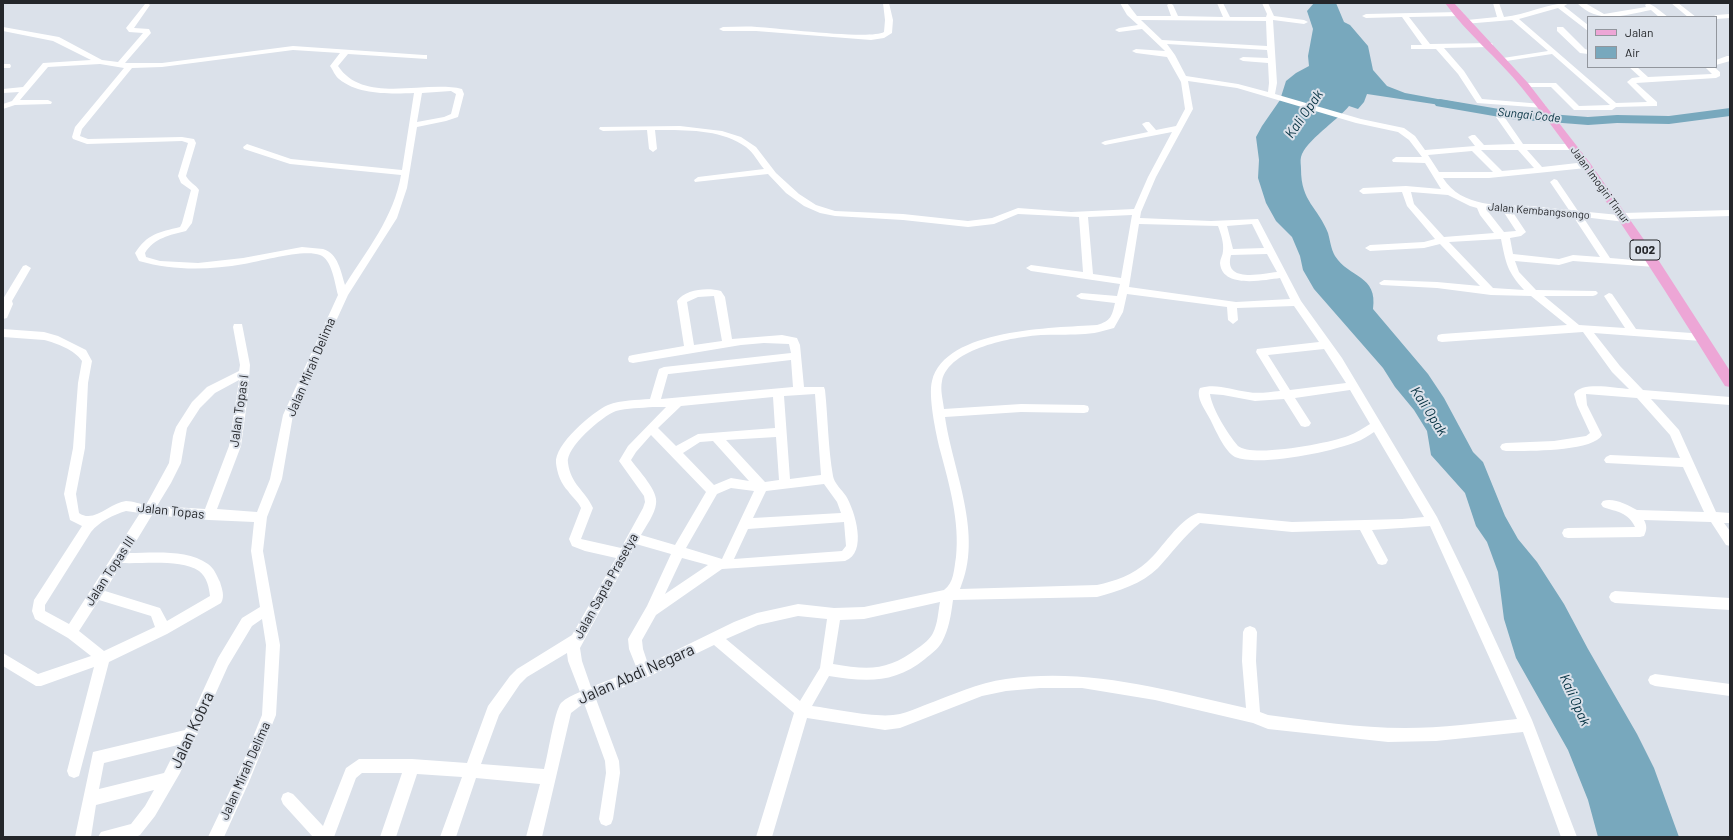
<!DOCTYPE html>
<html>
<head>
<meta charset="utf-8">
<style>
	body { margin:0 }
	#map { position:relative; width:1733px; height:840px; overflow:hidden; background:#dbe1ea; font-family:Barlow,sans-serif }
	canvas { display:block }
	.frame { position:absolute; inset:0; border:4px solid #24262a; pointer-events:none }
	.legend { position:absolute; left:1587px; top:16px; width:130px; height:52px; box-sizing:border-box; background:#dbe1ea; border:1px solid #92969d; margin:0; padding:5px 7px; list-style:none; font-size:12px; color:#24262a }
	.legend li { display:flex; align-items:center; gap:8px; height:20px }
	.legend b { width:20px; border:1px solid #92969d }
</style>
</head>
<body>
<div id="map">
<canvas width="1733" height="840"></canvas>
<div class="frame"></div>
<ul class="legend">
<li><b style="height:5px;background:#eda6d6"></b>Jalan</li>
<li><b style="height:11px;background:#78a8bd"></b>Air</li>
</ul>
</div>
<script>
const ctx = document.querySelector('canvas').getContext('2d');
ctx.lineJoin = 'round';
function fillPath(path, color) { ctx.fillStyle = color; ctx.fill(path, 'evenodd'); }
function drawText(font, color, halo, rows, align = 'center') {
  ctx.font = font + ' Barlow,sans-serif'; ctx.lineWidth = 4; ctx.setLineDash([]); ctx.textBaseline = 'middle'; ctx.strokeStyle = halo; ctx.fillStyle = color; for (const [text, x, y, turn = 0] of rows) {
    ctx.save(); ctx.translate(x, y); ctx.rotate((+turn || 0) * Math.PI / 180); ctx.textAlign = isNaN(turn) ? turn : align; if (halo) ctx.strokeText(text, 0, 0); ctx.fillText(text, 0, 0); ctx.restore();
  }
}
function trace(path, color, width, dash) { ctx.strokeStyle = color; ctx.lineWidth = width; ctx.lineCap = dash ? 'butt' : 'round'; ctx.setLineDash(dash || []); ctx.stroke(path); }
fillPath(new Path2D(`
	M1314,3H1336L1344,22L1350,25L1368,46L1373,70L1387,86L1405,93L1465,104L1460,108L1367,94L1364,102L1358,109L1349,106C1338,120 1305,141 1301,157C1300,161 1301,165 1301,169C1301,202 1318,207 1328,233C1330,240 1331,249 1335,256C1349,278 1378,275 1373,309L1428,374L1444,398L1473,452L1483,462L1505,516L1518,539L1537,562L1564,604L1588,649L1637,734L1654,768L1679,837H1598L1588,800L1568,750L1516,658L1504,619L1498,572L1487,542L1476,526L1465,493L1431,455L1427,431L1414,410L1395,387L1383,368L1314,289L1303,270L1300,256L1292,237L1276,221L1266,203L1258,178L1259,160L1256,137L1262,126L1280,100L1286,81L1296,73L1309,66L1308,56L1313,29L1307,11Z`), '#78a8bd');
fillPath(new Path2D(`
	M1440,99L1511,111L1588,117L1617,115L1669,116L1730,108V116L1669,124L1617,123L1588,125L1511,119L1436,106L1434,103L1436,100Z`), '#78a8bd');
fillPath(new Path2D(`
	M147,3L150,5L134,28L149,29L151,33L125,63H162L293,46L424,55H427V59L348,54L338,66C364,105 424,80 462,89L464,94L458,117L446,121L417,127L407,188L397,218L348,295L293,415L282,479L267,517L263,551L280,645L276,715L249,782L224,837H208L239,772L262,715L266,645L262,619L252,626L228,666L180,773L155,816L140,835L136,837H98L101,832L131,824L145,806L154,790L96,805L91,837H75L93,752L185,730L218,658L242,618L260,607L251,551L254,522L209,520L152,515L129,553C153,553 187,549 208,564C214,568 217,576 220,582C222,589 225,596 221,603L167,634L109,662L79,776L74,778L69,776L67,771L94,667L41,686H36L3,666V653L38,674L91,656L68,638L35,619L32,611L34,600L82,526L70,520L64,494L73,448L78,383L82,361C75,350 56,343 44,340L3,337V329L44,332L58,336L86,350L92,361L88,383L85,448L76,494L79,513C94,524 111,502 126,501C133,501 140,504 146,505L169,463L173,436L176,427L192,402L207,387L239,371L240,365L233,327L234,324H242L250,365L248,395L241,446L217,509L257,512L270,479L283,415L338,295C335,284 332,259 320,255C303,249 263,261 244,264C209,270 174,271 139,261L135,253C147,234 159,232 180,227L182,223L191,190L181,183L178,176L188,143L182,141L87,144L73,139L72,137L75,127L124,68L100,64L48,67L20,100H48L52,102L51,104L15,105L3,109V104L12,101L19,92L3,93V89L23,87L43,63L91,60L53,41L3,31V27L59,37L102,60L118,62L143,33L129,32L126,28L145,4ZM293,50L340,53L330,66C333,70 335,76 339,79C358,95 391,94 414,93L402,170L291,159L247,144L243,147L244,149L290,164L401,175C394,217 367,250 345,285C341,272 338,253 323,249L302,247L243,258L198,263L160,261L146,257L145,253C154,238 170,235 186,231L192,223L199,190C196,185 189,182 186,176L196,143L194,139L182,137L88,139L80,136L82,129L132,68L162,67ZM451,91L456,94L451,114L444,117L417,122L422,93ZM239,380L229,446L205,509L157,506L171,483L181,463L187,428L200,408L215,393ZM126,511L140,513L69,624L45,611V605L91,532C100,521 113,515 126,511ZM122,563C144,564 181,559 199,571C207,577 209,587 210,596L167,621L160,608L105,591ZM99,600L151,616L155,627L104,651L79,631ZM178,745L164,773L99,789L104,763Z
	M883,3H889L893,20L892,33L884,38L871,40L756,31H723L719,29L723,27C734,27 746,26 757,27C779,28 870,40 884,32L885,20Z
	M1120,3H1127L1137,16H1171L1167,5L1170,3L1173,5L1178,16L1223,17L1217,3H1223L1230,17H1266L1267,14L1262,3H1268L1274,16L1304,20L1308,22L1304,24L1273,20L1277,83L1275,94L1361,119L1404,128L1415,136L1425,150L1475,146L1468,137L1472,135H1475L1484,145L1515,144L1496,117L1500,115H1503L1523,144H1573L1577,147L1573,150H1527L1542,167L1586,162L1590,165L1586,168L1489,178H1443C1462,208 1500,205 1532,206C1544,207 1556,209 1569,210L1550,182L1554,179L1557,180L1578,211L1619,215L1623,213L1730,210V216L1629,219L1628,221L1625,222L1583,217L1610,258L1658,262L1660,264L1655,267L1573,261L1559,265L1515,261L1519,272L1536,290L1596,291L1598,293L1596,295L1593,296H1544L1579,325L1625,328L1604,296L1609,293L1612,294L1636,329L1705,334L1706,337L1705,340L1701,341L1594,333L1620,366L1643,390L1730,397V405L1651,399L1679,430L1716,512L1730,513V523H1724L1730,531V546L1726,545L1711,522L1644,520C1647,526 1647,529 1644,536L1640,537L1568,538L1564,537L1562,533L1564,529L1568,528L1635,527C1628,512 1617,512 1603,507L1601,504L1603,501C1613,497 1628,505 1637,510L1704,512L1683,467L1606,463L1604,460L1606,457L1610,455L1680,458L1670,435L1637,398L1586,394L1587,405L1602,435C1593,452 1525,451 1506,451L1502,450L1500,447L1502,444L1506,443L1554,441L1586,436L1590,433L1577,405L1574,394C1581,381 1615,388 1629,389L1612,372L1583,332L1442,342L1438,341L1437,338L1438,335L1442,334L1567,325L1531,296L1491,295L1437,288L1381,285L1379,283L1384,280L1437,282L1480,286L1440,244L1424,248L1370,251L1365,248L1370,245L1424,242L1435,239L1407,206L1402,192L1363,194L1359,191L1363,188L1406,186L1441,189L1425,163L1393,162L1392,160L1396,157H1422L1409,140L1398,132L1356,123L1237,88L1188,81L1193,109L1156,177L1141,212L1140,218L1211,221L1258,219L1301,301L1342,358L1437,517L1468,581L1532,720L1577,837H1561L1523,732L1436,741L1388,742L1268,729L1253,723L1155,700L1082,688H1040L1006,691L982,696L900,728L885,730L807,718L772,837H756L794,713L714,645L650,676L596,699L619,761L620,773L613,819L611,824L606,826L601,824L599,819L606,773L605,761L584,703L571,713L542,837H526L540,784L476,778L456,837H440L462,777L417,774L396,837H380L402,773H362L356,778L334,837H313L283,804L281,799L283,794L288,792L293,794L323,826L346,768L359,759H412L467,763L488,706L510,676L517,669L572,635L616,558L585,551L572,546L569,539L581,508C578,501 572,497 568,491C561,484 557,473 556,463C554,445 592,412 608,405C621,400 637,400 650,399L658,372L659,369L664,367L791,353L789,344L764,343L741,345L633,363L629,362L628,359L629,356L633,355L684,346L677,301C685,289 708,287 721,291L725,297L732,339L782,335L797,338L800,345L804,387H824L825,390C828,418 828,448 833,476C834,483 842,490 846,496C855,511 868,553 845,561L722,569L656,615L642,640L643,649L648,664L734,622L757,613L798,604L834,608L864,607L944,590C954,583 954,569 956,557C960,522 949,483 940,450C936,434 928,396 932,381C945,328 1054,328 1097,325C1111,321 1112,316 1115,303L1081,299L1076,296L1081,293L1117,296L1120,284L1031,271L1026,268L1031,265L1083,272L1079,217L1018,214L994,224L968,227L903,220L835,216L820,213L804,206L786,193L768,174L695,182L694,180L698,177L764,169C758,162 754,153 746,147C722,129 684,130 655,130L657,149L653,152L649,149L647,130L603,131L599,129L600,127L680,126L722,131L741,137L756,147L776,173L799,194L816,205L835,211L903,214L968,221L992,218L1018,208L1071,212L1134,209L1148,177L1172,132L1105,145L1101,143L1105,141L1148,132L1142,124L1146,122H1149L1156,130L1176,126L1185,109L1181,82L1167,57L1136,53L1132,51L1136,49L1165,51L1164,50L1142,29L1119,32L1115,30L1119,28L1138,25L1127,15ZM1141,20L1266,21L1267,46L1162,40ZM1167,44L1267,50L1268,58L1243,57L1239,59L1243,61L1268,63L1269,83L1268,92L1238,84L1186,76L1175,55ZM1481,150H1518L1534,168L1502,171ZM1472,151L1493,172H1439L1428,155ZM1411,192L1448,195L1470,206L1477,208L1480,215L1494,233L1444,237L1414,204ZM1486,209L1503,211L1516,231L1504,232ZM1512,211L1573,216L1600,257L1573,255L1559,259L1513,254L1510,238L1521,236L1526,232ZM1132,215L1121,278L1093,274L1088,217ZM1139,224L1218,226C1221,234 1224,243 1223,251C1223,255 1220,259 1220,263C1222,289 1264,280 1280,278L1290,299L1236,302L1129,287ZM1252,224L1264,248L1233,249L1227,226ZM1501,239C1506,264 1507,271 1524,290L1493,288L1449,242ZM1267,254L1277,272C1261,274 1223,283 1231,255ZM1127,294L1227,307L1228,320L1233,324L1238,320L1237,308L1294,306L1319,342L1257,349L1256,352L1280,391C1269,392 1258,394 1248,392C1231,390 1217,383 1200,388C1195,397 1206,411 1210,419C1215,429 1225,452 1235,457C1259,467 1331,452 1356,442C1362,440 1368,436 1374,432L1424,517L1402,519L1292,522L1198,513C1178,520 1163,548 1147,562C1133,575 1115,581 1097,585L960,589C984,534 953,472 945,417L1021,412L1084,413L1088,412L1089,409L1088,406L1084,405L1021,404L944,409C943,400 940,390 942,381C949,348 1013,337 1041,335C1060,334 1081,336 1099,332C1104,331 1109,329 1114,328L1123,312ZM714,296L722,341L694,345L687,302L698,297ZM1324,349L1346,383L1290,390L1268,355ZM791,360L793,387L661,399L668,374H669ZM1350,390L1370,424C1363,428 1356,433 1348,436C1330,443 1252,458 1238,446C1228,434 1212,409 1210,394L1223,395L1255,401L1284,399L1301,426L1305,427L1309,426L1311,423L1295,398ZM815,394L821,475L790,479L784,396ZM773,397L775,428L698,434L676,446L658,428L681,406ZM653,407H666L628,446L619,461L644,496L645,502L643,508L621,548L581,539L593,508C585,490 571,485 568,463C565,448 602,416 616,411C627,408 641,408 653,407ZM651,435L706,492L675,545L641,535C646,526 655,514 656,504C659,491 638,470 631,460L636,452ZM776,437L779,480L765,482L726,440ZM713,441L749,481L731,478L714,485L683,453L700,442ZM824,484L837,502L841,513L753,518L766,491ZM731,488L754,491L722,559L686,548L717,494ZM844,522L846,546L842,551L734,559L748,529ZM1200,523L1292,532L1360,530L1378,564L1382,565L1386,564L1388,560L1372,530L1430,526L1517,719C1480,723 1442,728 1405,728C1359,728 1313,721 1268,715L1260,712L1256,661L1257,632L1255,628L1250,626L1245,628L1243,632L1242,661L1246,708C1167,690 1087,667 1006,679C978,683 952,695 925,705C917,708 908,712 900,714C878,719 836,709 812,706L829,676C866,682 894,684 925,659C931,654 938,649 942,642C949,629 951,615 953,600L1097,597C1118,591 1142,584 1158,568C1172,553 1184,536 1200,523ZM636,544L671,554L647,606L628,639L629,649L637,669L591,687L582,661L580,648ZM682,558L708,565L665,594ZM940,602C938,612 938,623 933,633C930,639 924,644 918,648C888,671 869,670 833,664L840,620L864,619ZM798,616L827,619L820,668L800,701L726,639L758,625ZM567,653L568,661L580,692C573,695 566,698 561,703C554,712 548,756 544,769L481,764L499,715L520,684L527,677Z
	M1493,3H1499L1504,17C1526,15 1547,3 1569,3L1564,6L1588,25V31L1558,8L1519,19L1616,103L1647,102L1627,82L1632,78L1640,77L1629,67H1637L1648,77L1712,74L1705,67H1714L1720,72V76L1716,78L1636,83L1657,102V106H1654L1616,107L1612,110H1574L1551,87H1525L1521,85L1525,83H1556L1579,106L1610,105L1552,54L1500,62L1499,60L1503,58L1548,51L1512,20L1464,24V20H1467L1497,17Z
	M1577,3H1585L1604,14L1646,7L1645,5L1648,3L1655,7L1668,17H1659L1651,10C1624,15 1599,25 1577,3Z
	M1671,3H1678L1696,17H1688Z
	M1460,12L1464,14L1463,16L1409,17L1430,44L1492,43L1493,45L1489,47L1444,48L1464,71L1482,99L1542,104L1546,106L1545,108L1477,103L1458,74L1436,49H1411V45H1422L1402,17L1366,18L1362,16L1366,14Z
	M1730,14V18L1716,19V17H1712L1716,15Z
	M1557,27H1563L1585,49L1588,50V54L1580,53L1557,31Z
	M1727,56H1730V61L1716,65V60Z
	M3,64H10L11,66L10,68H3Z
	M26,265L31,268L12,301L13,304L7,318L3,319V299L23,266Z
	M1615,591L1730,598V610L1615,603L1611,601L1609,597L1611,593Z
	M1655,674L1730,684V696L1655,686L1650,684L1648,680L1650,676Z`), '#fff');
fillPath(new Path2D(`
	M1445,3H1454L1528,83L1590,163L1659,261L1730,371V387L1725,386C1661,284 1598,182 1522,88C1498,58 1467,34 1445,3Z`), '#eda6d6');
drawText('11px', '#24262a', '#dbe1ea', [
	["Jalan Imogiri Timur",1600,185,54],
	["Jalan Kembangsongo",1539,211,5]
]);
drawText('italic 12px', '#043141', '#dbe1ea', [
	["Sungai Code",1529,115,6]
]);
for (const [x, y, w] of [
	[1645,250,30]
]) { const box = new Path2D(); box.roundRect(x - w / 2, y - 10, w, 20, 3); ctx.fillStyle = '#dbe1ea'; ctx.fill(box); trace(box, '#24262a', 1); }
drawText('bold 12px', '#24262a', null, [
	["002",1645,250]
]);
drawText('13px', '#24262a', '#dbe1ea', [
	["Jalan Mirah Delima",311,367,-67],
	["Jalan Topas I",239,411,-82],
	["Jalan Topas",171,511,6],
	["Jalan Topas III",110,571,-57],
	["Jalan Sapta Prasetya",606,586,-61],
	["Jalan Mirah Delima",245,771,-66]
]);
drawText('italic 14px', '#043141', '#dbe1ea', [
	["Kali Opak",1304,114,-55],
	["Kali Opak",1429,411,57],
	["Kali Opak",1575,700,66]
]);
drawText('16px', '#24262a', '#dbe1ea', [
	["Jalan Abdi Negara",636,674,-24],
	["Jalan Kobra",192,730,-65]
]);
</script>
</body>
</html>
